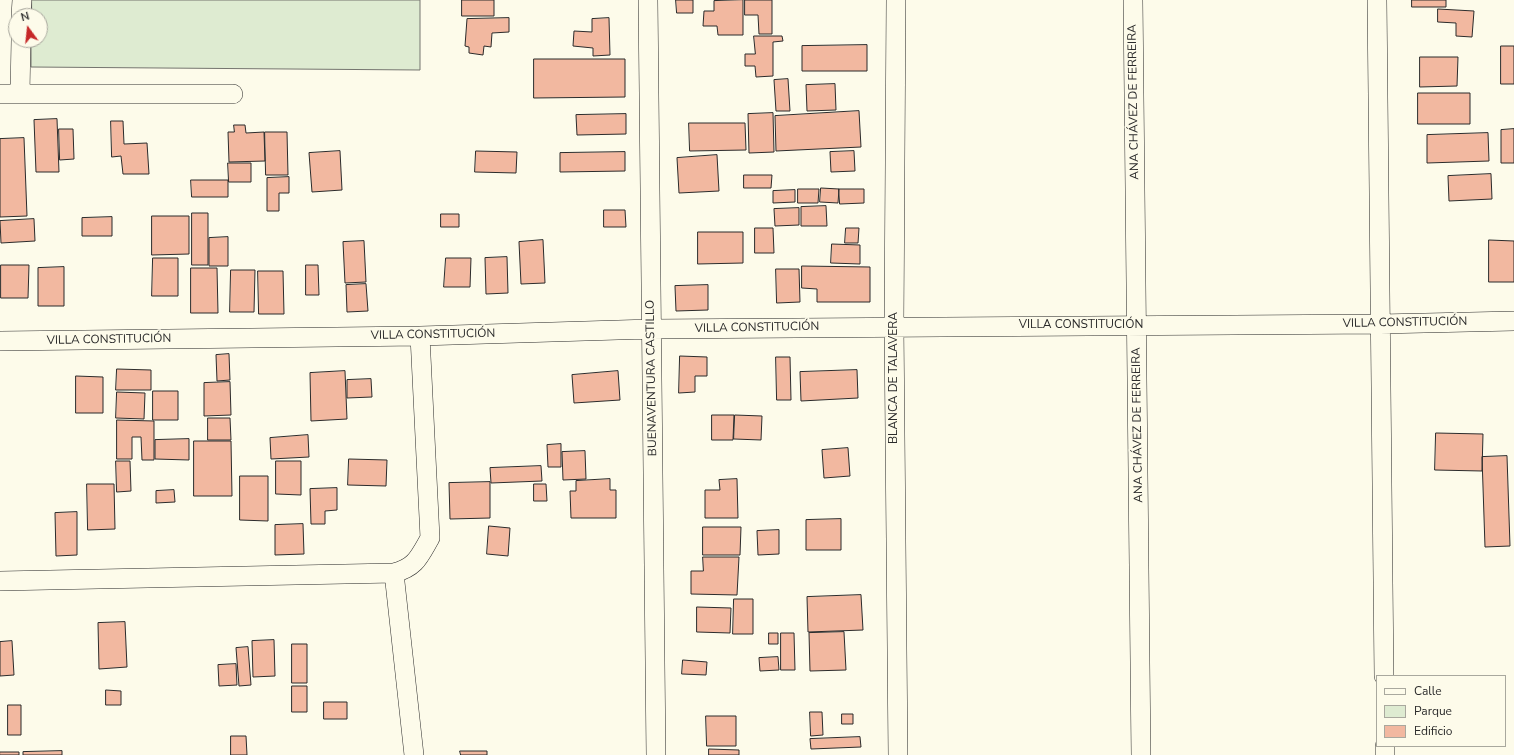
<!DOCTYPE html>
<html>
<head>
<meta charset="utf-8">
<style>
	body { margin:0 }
	#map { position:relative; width:1514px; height:755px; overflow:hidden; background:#fdfbea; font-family:"Nunito Sans",sans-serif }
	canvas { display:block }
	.legend { position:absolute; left:1376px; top:675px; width:130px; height:72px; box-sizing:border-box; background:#fdfbea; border:1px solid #a9a89e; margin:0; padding:5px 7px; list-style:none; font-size:12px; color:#2b2b2b }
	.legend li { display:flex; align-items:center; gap:8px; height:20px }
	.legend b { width:20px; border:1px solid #a9a89e }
	.north { position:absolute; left:8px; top:8px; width:40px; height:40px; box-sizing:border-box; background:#fdfbea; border:1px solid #a9a89e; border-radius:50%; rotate:345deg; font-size:11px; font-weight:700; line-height:16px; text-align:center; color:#2b2b2b }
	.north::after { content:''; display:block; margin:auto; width:14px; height:18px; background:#c62828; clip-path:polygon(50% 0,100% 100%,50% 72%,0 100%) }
</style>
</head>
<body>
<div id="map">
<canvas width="1514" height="755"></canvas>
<ul class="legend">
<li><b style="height:5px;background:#fdfbea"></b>Calle</li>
<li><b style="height:11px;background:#deebd1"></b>Parque</li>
<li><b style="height:11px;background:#f2b8a0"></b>Edificio</li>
</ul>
<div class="north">N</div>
</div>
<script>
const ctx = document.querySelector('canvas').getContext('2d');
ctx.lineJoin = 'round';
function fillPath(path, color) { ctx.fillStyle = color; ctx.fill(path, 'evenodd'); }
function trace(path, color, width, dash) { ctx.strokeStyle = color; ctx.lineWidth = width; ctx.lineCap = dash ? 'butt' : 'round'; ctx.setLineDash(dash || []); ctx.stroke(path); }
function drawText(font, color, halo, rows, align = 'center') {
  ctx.font = font + ' "Nunito Sans",sans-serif'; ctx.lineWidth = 3; ctx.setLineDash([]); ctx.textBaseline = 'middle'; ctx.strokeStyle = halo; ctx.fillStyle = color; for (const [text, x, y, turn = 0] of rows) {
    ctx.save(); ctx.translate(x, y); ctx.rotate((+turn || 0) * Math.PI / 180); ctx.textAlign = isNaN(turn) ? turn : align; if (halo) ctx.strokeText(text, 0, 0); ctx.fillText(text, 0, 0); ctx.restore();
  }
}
const green = new Path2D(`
	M32,0H420V70L31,67V40H40V16H32Z`);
fillPath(green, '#deebd1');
trace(green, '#74746e', 1);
const building = new Path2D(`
	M462,0H494V16H462Z
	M676,0H693V13H677Z
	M743,0V35H718L717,26H703L704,11H714V1Z
	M745,0H772V34H759L758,15H745Z
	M1412,0H1446V7H1412Z
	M1438,9L1474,11L1472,37L1456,36V23L1438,22Z
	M509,18V32L492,33L491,47L484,46L483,55L469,53V47L465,46L467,19Z
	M609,18L610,55L593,56V48L573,46L574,31L592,32V19Z
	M754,36H782L783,41L773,42V76L756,77L755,66H745V54H755Z
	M867,45V71H802V46Z
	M1501,46H1514V84H1501Z
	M1420,57H1458L1457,86L1420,87Z
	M534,59H625V97L534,98Z
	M788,79L790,111H776L774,80Z
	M835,84L836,110L807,111L806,85Z
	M1418,93H1470V124H1418Z
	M859,111L861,147L776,151L775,116Z
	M773,113L774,152L749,153L748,114Z
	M626,114V134L577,135L576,115Z
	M57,119L59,172H36L34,120Z
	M111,121H123L124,144L147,143L149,174H123L121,156L112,157Z
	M689,123H745L746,150L690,151Z
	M234,125H245L246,133L264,132L265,161L229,162L228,132H234Z
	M59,129H73L74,159L60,160Z
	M1514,129V163H1501V130Z
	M265,132H287L288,175H266Z
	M1488,133L1489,161L1427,163V135Z
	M24,138L27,216L0,217V139Z
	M340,151L342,190L312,192L309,153Z
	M476,151L517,152L516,173L475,172Z
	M854,151L855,171L831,172L830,152Z
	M625,152V171L560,172V153Z
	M717,155L719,191L679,193L677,158Z
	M228,163H251V182H229Z
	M1491,174L1492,199L1449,201L1448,176Z
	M744,175H772L771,188H744Z
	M289,177V193H279V211H267V178Z
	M191,180H228V197H192Z
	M821,188L839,189L838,203L820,202Z
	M798,189H819L818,203H798Z
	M839,189H864V203L840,204Z
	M795,190V202L773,203V191Z
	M826,206L827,226H801V207Z
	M799,208V225L775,226L774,209Z
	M604,210H625L626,227H604Z
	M192,213H208V265H192Z
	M441,214H459V227H441Z
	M152,216H189V254L152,255Z
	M112,217V236H82V218Z
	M34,219L35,241L1,243L0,221Z
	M755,228H773L774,253H755Z
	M846,228H859L858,243H845Z
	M698,232H743V263L698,264Z
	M228,237V266H209V238Z
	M543,240L545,283L521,284L519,242Z
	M1489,240L1514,241V282H1489Z
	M364,241L366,282L345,283L343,242Z
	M832,244L860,245V264L831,263Z
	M507,257L508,293L486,294L485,258Z
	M153,258H178V296H152Z
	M446,258H471L470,287H444Z
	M1,265H29L28,298H1Z
	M306,265H318L319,295H306Z
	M802,266L870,267V302H817V289L802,288Z
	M64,267V306H38V268Z
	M191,268H217L218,313H191Z
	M776,269H799L800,302L777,303Z
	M231,270H255L254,312H230Z
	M258,271H283L284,314H259Z
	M366,284L368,311L347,312L346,285Z
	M708,285V310L676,311L675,286Z
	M229,354L230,380L217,381L216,355Z
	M680,356L707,357V376H695V392L679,393Z
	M776,357H790L791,400H777Z
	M117,369L151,370V390H116Z
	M857,370L858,398L801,401L800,372Z
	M345,371L347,419L311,421L310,373Z
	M618,371L620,400L574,403L572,375Z
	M76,376L103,377V413H76Z
	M371,379L372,397L347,398V380Z
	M230,382L231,415L204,416V383Z
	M153,391H178V420H153Z
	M117,392L145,393L144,419L116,418Z
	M712,415H734L733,440H712Z
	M735,415L762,416L761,440L734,439Z
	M208,418H230L231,440H208Z
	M117,420L154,421V460H142L141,437H132V459H117Z
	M1436,433L1483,434L1482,471L1435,470Z
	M308,435L309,457L271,459L270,438Z
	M189,439V460L155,459V440Z
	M194,441H231L232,496H194Z
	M561,444V467H548L547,445Z
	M848,448L850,476L824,478L822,450Z
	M585,451L586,479L563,480L562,452Z
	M1507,456L1510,546L1485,547L1482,457Z
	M349,459L387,460L386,486L348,485Z
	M116,461H130L131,491L117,492Z
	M276,461H301V495L276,494Z
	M541,466L542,481L491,483L490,468Z
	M240,476H268V521L240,520Z
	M610,479V490H616V518H571L570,491H576V481Z
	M737,479L738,518H705V490H720L719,480Z
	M490,482V518L450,519L449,483Z
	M87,484H114L115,529L88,530Z
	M534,484H546L547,501H534Z
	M337,488V510L325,511V524H311L310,489Z
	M174,490L175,502L156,503V491Z
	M77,512V555L56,556L55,513Z
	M841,519V550H806V520Z
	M303,524L304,554L275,555V525Z
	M489,526L510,528L508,556L487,554Z
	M703,527H741L740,555H703Z
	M779,530V554L758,555L757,531Z
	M703,557H739L737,595L691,594V571H703Z
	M861,595L863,630L808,632L807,597Z
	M734,599H753V634H733Z
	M697,607L731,608L730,633L697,632Z
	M125,622L127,667L99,669L98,623Z
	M844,632L846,670L810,671L809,633Z
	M769,633H778V644H769Z
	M781,633H794L795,670H781Z
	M274,640L275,676L253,677L252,641Z
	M12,641L14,675L0,676V642Z
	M292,644H307V683H292Z
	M248,647L251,685L239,686L236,648Z
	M778,657L779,670L760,671L759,658Z
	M683,660L707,662L706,675L682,674Z
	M236,664L237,685L219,686L218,665Z
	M292,686H307V712H292Z
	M106,690L121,691V705H106Z
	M324,702H347V719H324Z
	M8,705H21V735H8Z
	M810,712H822L823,735L811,736Z
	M842,714H853V724H842Z
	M706,716H736V746H707Z
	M231,736H246L247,755H231Z
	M860,737L861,747L811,749L810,739Z
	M709,749L739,750V755H709Z
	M62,751V755H23V752Z
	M460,751H487V755H461Z
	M0,752H19V755H0Z`);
fillPath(building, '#f2b8a0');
trace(building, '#2b2b2b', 1);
const street = new Path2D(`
	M648,0L656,755
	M896,0L894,326L898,755
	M1133,0L1141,755
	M1377,0L1384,676
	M21,16L22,0
	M20,93L21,40
	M0,94H233
	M0,341L420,336L651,329L1380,324L1514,321
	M0,581L394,573
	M1385,746V755
	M414,755L394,573C416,567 419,557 430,538L420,336`);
trace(street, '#2b2b2b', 20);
trace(street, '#fdfbea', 19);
drawText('12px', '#2b2b2b', '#fdfbea', [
	["ANA CHÁVEZ DE FERREIRA",1134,102,-91],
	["VILLA CONSTITUCIÓN",1405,323,-1],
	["VILLA CONSTITUCIÓN",1081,325],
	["VILLA CONSTITUCIÓN",757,328,-1],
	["VILLA CONSTITUCIÓN",433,335,-1],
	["VILLA CONSTITUCIÓN",109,340,-1],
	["BUENAVENTURA CASTILLO",652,378,-91],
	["BLANCA DE TALAVERA",894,378,-90],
	["ANA CHÁVEZ DE FERREIRA",1138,425,-91]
]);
</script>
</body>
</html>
